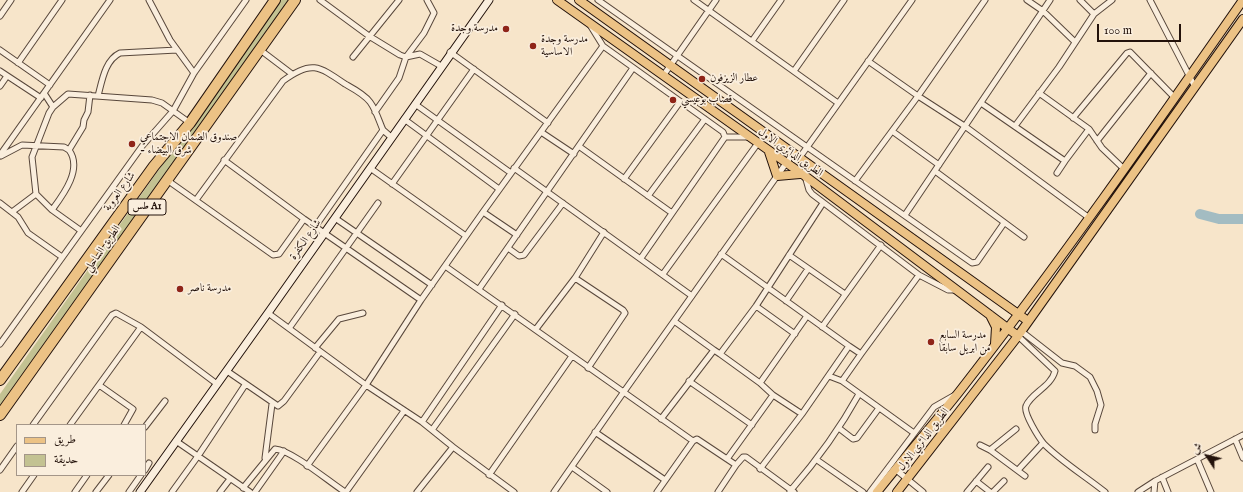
<!DOCTYPE html>
<html>
<head>
<meta charset="utf-8">
<style>
	body { margin:0 }
	#map { position:relative; width:1243px; height:492px; overflow:hidden; background:#f7e5ca; font-family:"IM FELL English",Amiri,serif }
	canvas { display:block }
	.legend { position:absolute; left:16px; top:424px; width:130px; height:52px; box-sizing:border-box; background:#faeedd; border:1px solid #a49689; margin:0; padding:5px 7px; list-style:none; font-size:12px; color:#23120b }
	.legend li { display:flex; align-items:center; gap:8px; height:20px }
	.legend b { width:20px; border:1px solid #a49689 }
	.north { position:absolute; left:1187px; top:436px; width:40px; height:40px; -webkit-text-stroke:3px #faeedd; paint-order:stroke; rotate:305deg; font-size:11px; font-weight:700; line-height:16px; text-align:center; color:#23120b }
	.north::after { content:''; display:block; margin:auto; width:14px; height:18px; background:#23120b; clip-path:polygon(50% 0,100% 100%,50% 72%,0 100%) }
	.scale { position:absolute; left:1097px; top:24px; width:84px; height:18px; box-sizing:border-box; border:2px solid #23120b; border-top:0; padding-left:5px; font-size:12px; line-height:14px; white-space:nowrap; color:#23120b; -webkit-text-stroke:3px #faeedd; paint-order:stroke }
</style>
</head>
<body>
<div id="map">
<canvas width="1243" height="492"></canvas>
<ul class="legend">
<li><b style="height:5px;background:#ecc285"></b>طريق</li>
<li><b style="height:11px;background:#c3c292"></b>حديقة</li>
</ul>
<div class="north">ش</div>
<div class="scale">100 m</div>
</div>
<script>
const ctx = document.querySelector('canvas').getContext('2d');
ctx.lineJoin = 'round';
function fillPath(path, color) { ctx.fillStyle = color; ctx.fill(path, 'evenodd'); }
function trace(path, color, width, dash) { ctx.strokeStyle = color; ctx.lineWidth = width; ctx.lineCap = dash ? 'butt' : 'round'; ctx.setLineDash(dash || []); ctx.stroke(path); }
function drawText(font, color, halo, rows, align = 'center') {
  ctx.font = font + ' "IM FELL English",Amiri,serif'; ctx.lineWidth = 3.5; ctx.setLineDash([]); ctx.textBaseline = 'middle'; ctx.strokeStyle = halo; ctx.fillStyle = color; for (const [text, x, y, turn = 0] of rows) {
    ctx.save(); ctx.translate(x, y); ctx.rotate((+turn || 0) * Math.PI / 180); ctx.textAlign = isNaN(turn) ? turn : align; if (halo) ctx.strokeText(text, 0, 0); ctx.fillText(text, 0, 0); ctx.restore();
  }
}
fillPath(new Path2D(`
	M279,0H291L0,408V394Z`), '#c3c292');
trace(new Path2D(`
	M1200,214L1219,219H1243`), '#a3bcc2', 10);
const street = new Path2D(`
	M149,0L170,40L194,73
	M320,0L369,36L400,55L406,57L420,54L441,66
	M598,0L972,263L977,262L1004,223
	M694,0L838,103
	M1027,0L1043,11L1075,42
	M1080,0L1094,14
	M1150,0L1195,87
	M0,16L11,0
	M590,25L603,46L723,132L725,137L641,258
	M752,41L781,0
	M259,49L292,74
	M0,50L50,85
	M450,52L548,123
	M353,57L399,0
	M868,61L918,96L966,127L1088,217
	M18,63L62,0
	M0,71L41,98
	M794,71L844,0
	M663,76L716,0
	M0,86L7,76
	M44,93L53,107L49,113L32,157L36,194L52,210L80,230
	M1039,93L1089,129L1102,148L1124,169
	M98,96C102,81 105,60 120,53L177,50
	M981,103L1065,161L1057,173
	M415,104L511,173
	M53,107L68,94L152,100L162,103L190,123
	M375,112L399,78L406,57L424,33L434,13L427,0
	M1073,118L1127,53L1130,52L1175,98
	M404,119L499,189
	M1015,126L1059,67L1094,14L1112,0
	M383,130L391,137
	M892,131L939,165
	M541,132L574,154
	M725,137H748
	M1097,141L1151,73
	M580,147L672,213
	M69,150L83,127L84,120L88,112L90,95
	M0,155L110,0
	M1,156L22,145L64,147L69,150C83,169 63,195 52,210
	M800,157L912,0
	M224,160L304,219L421,300
	M1065,161L1089,129
	M370,168L466,236
	M514,168L692,296
	M935,171L1024,237
	M805,176L809,190L812,194L919,275L948,290H957
	M624,179L680,102
	M167,180L273,255L279,254L304,219
	M855,181L918,96L985,0
	M392,184L474,69
	M648,196L705,119
	M196,200L283,81C311,60 319,66 345,84C354,89 364,94 370,102C376,110 379,121 383,130L315,227
	M0,203L18,217L28,233L62,257
	M12,212L36,194
	M483,212L517,235
	M905,215L1050,0
	M335,218L432,285
	M508,248L519,256L524,255L563,203
	M721,254L849,346
	M789,255L845,294
	M445,266L693,441
	M663,274L758,143
	M575,278L623,310L625,313L588,368
	M479,289L633,68
	M786,301L808,269
	M756,306L795,334
	M268,313L366,385L422,422L453,447L417,492
	M290,327L378,203
	M822,327L881,245
	M536,329L575,278L604,232
	M1021,331L1062,363L1075,366L1090,377L1097,391L1101,405L1095,424V430
	M1018,336L1055,371C1051,387 1031,393 1026,406C1023,413 1039,438 1044,444C1062,462 1085,476 1105,492
	M0,344L143,145L173,111L194,73L246,0
	M315,348L339,319L363,313
	M714,350L720,354L756,306L823,203
	M720,354L760,383L773,395
	M227,371L278,406L284,401L320,352
	M829,376L842,381L861,354
	M689,381L752,425
	M842,381L914,433
	M760,383L807,316
	M99,385L133,409L124,425
	M661,419L714,350L674,321
	M422,422L502,305
	M33,425L112,315L116,313L141,327L217,384
	M70,425L141,327
	M145,427L165,401
	M840,429L853,439L857,438L879,408
	M432,430L515,314
	M595,432L665,480
	M1235,439L1243,458
	M176,441L250,492
	M980,445L990,450L1025,476
	M453,447L514,492
	M990,450L1016,429
	M265,458L272,404
	M727,459L773,395L802,414
	M1197,459L1211,492
	M817,460L863,492
	M736,465L743,457H746L791,490L790,491
	M307,466L366,385L421,300L483,212L603,46
	M572,467L607,492
	M760,469L802,414L849,346L861,354L919,275
	M895,469L923,492
	M0,470L17,446
	M145,470L149,463
	M1018,470L1043,443
	M489,475L572,356
	M1162,477L1168,492
	M976,481L990,492
	M243,488L275,449C293,451 328,481 345,492
	M22,492L34,475
	M75,492L87,475
	M96,492L109,475
	M129,492L141,475
	M172,492L198,456L245,385
	M220,492L230,479
	M255,492L284,451
	M346,492L404,411
	M554,492L623,393L794,152
	M657,492L693,441L697,439L736,465L718,492
	M794,492L791,490C818,459 839,430 859,394
	M870,492L934,407L955,395
	M967,492L988,467
	M993,492L1004,481
	M1138,492L1155,481L1243,435
	M1154,492L1155,481`);
const secondary = new Path2D(`
	M140,492L268,313L489,0`);
const primary = new Path2D(`
	M557,0L805,176L1018,336
	M579,0L1028,321
	M769,152L777,176L800,174
	M990,315L996,327L995,344
	M877,492C904,458 932,426 959,392C1058,265 1151,132 1243,0
	M897,492L1018,336L1243,19`);
const highway = new Path2D(`
	M0,380L154,166L190,123L275,0
	M0,415L295,0`);
trace(street, '#58473b', 7);
trace(secondary, '#23120b', 9);
trace(primary, '#23120b', 10);
trace(highway, '#23120b', 12);
trace(street, '#faeedd', 5);
trace(secondary, '#faeedd', 7);
trace(primary, '#ecc285', 8);
trace(highway, '#ecc285', 10);
for (const [x, y, r, color] of [
	[506,29,4,"#8f2418"],
	[533,46,4,"#8f2418"],
	[702,79,4,"#8f2418"],
	[673,100,4,"#8f2418"],
	[132,144,4,"#8f2418"],
	[180,289,4,"#8f2418"],
	[931,342,4,"#8f2418"]
]) { const dot = new Path2D(); dot.arc(x, y, r, 0, 2 * Math.PI); ctx.fillStyle = color; ctx.fill(dot); trace(dot, '#faeedd', 1.5); }
for (const [x, y, w] of [
	[147,207,38]
]) { const box = new Path2D(); box.roundRect(x - w / 2, y - 8, w, 16, 3); ctx.fillStyle = '#faeedd'; ctx.fill(box); trace(box, '#23120b', 1); }
drawText('bold 10px', '#23120b', null, [
	["طس A1",147,207]
]);
drawText('11px', '#23120b', '#faeedd', [
	["مدرسة وجدة",498,29,"right"],
	["مدرسة وجدة",541,40],
	["الاساسية",541,53],
	["عطار الزيزفون",710,79],
	["قصاب بوعيسي",681,100],
	["صندوق الضمان الاجتماعي",140,138],
	["- شرق البيضاء",140,151],
	["مدرسة ناصر",188,289],
	["مدرسة السابع",939,336],
	["من ابريل سابقا",939,349]
], 'left');
drawText('11px', '#23120b', '#faeedd', [
	["الطريق الدائري الاول",790,153,35],
	["شارع العروبة",120,192,-54],
	["شارع الكفرة",306,240,-55],
	["الطريق الساحلي",103,249,-55],
	["الطريق الدائري الاول",924,440,-52]
]);
</script>
</body>
</html>
